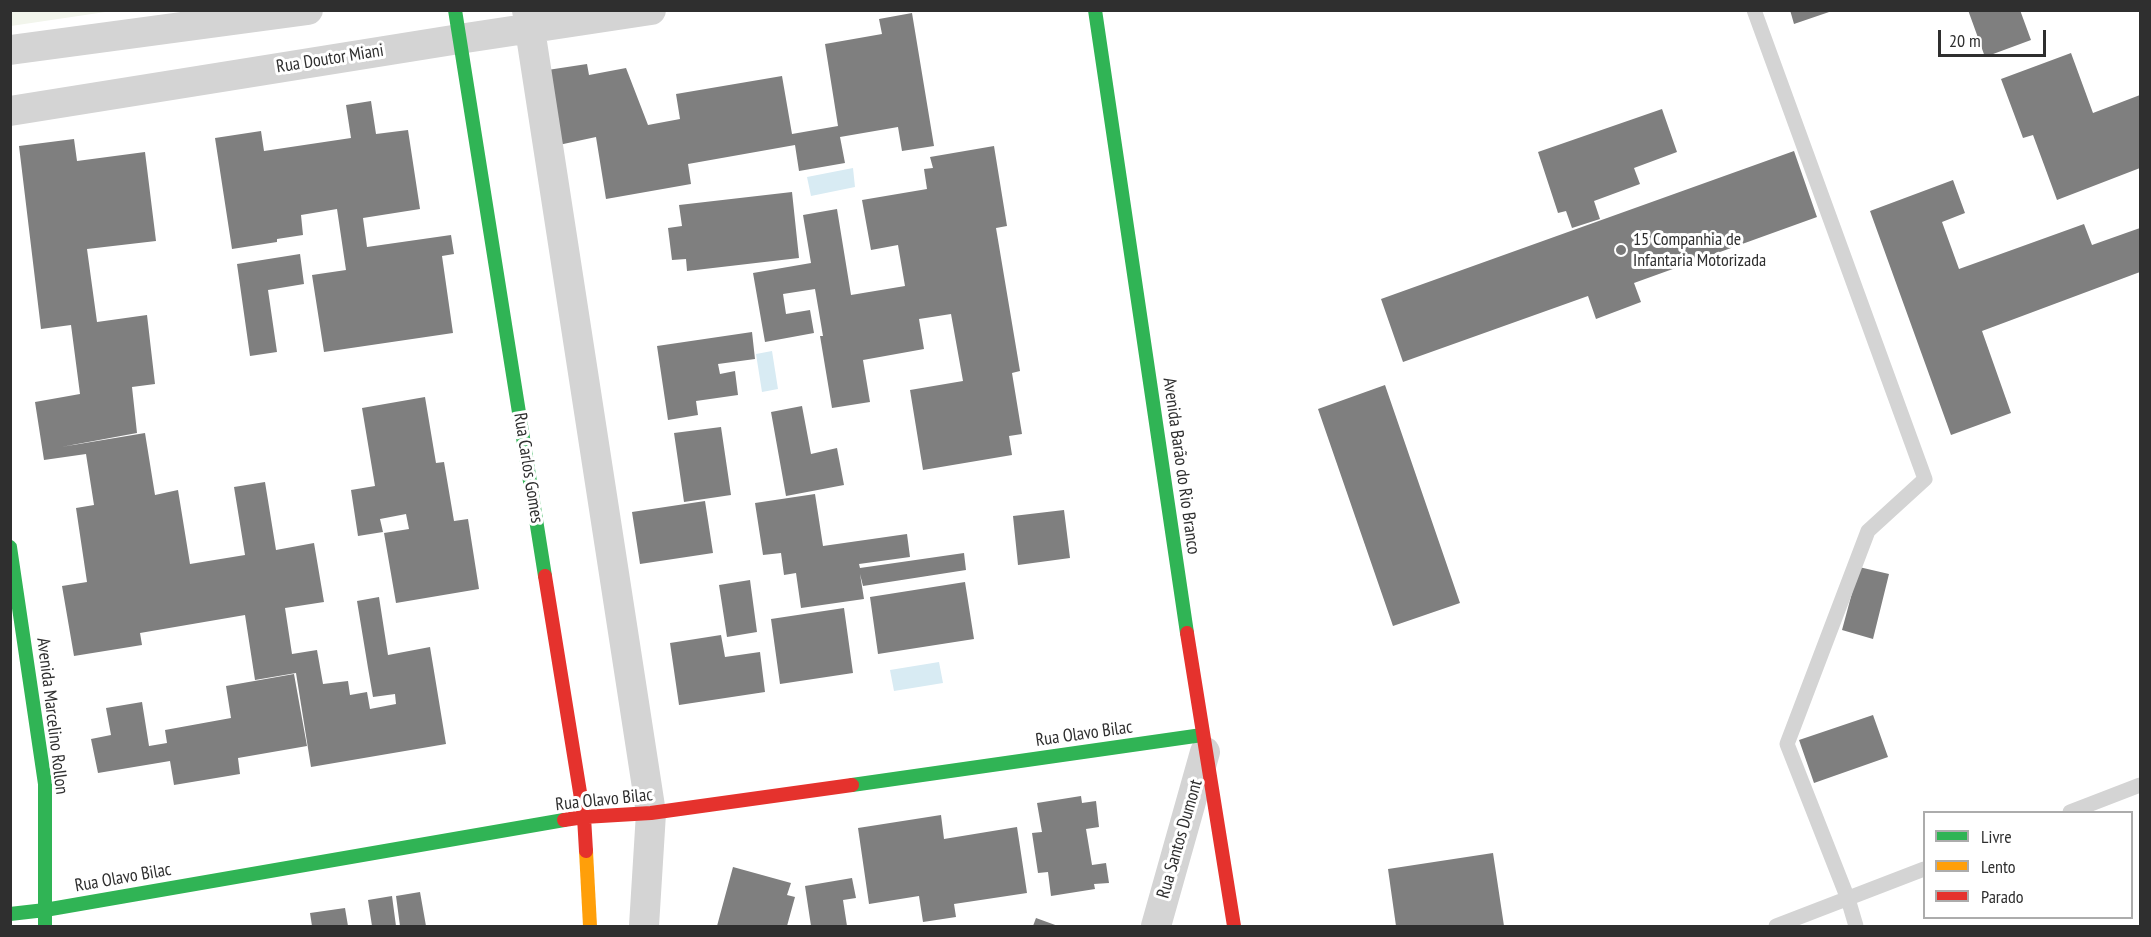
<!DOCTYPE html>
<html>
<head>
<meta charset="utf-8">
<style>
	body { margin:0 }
	#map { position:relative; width:2151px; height:937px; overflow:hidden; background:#fff; font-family:"PT Sans Narrow",sans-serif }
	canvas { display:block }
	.frame { position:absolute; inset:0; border:12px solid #2f2f2f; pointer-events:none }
	.legend { position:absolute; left:1923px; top:811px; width:210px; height:108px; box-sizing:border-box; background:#fff; border:2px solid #acacac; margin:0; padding:8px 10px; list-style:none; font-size:18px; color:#2f2f2f }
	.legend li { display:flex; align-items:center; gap:12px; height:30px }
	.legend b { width:30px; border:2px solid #acacac }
	.scale { position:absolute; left:1938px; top:30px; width:108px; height:27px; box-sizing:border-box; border:3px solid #2f2f2f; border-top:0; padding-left:8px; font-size:18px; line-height:21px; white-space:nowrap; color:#2f2f2f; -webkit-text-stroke:4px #fff; paint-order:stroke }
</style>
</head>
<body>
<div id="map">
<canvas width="2151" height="937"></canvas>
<div class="frame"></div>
<ul class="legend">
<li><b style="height:8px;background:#30b455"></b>Livre</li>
<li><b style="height:8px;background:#ff9f0a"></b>Lento</li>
<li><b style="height:8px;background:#e5322d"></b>Parado</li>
</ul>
<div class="scale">20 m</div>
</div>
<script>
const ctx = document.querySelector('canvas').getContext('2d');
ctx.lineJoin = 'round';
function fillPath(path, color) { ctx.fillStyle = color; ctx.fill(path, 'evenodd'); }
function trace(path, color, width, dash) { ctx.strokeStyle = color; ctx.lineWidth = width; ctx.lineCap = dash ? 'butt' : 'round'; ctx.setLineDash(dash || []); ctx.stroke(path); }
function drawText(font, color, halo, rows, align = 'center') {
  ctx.font = font + ' "PT Sans Narrow",sans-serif'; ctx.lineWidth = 6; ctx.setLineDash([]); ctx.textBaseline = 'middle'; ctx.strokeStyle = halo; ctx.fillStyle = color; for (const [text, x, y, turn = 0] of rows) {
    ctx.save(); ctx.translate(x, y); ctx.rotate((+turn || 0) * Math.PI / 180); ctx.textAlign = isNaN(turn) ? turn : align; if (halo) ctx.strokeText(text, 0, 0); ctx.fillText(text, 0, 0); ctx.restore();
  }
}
fillPath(new Path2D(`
	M11,10H112V11L11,26Z`), '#f2f5ec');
fillPath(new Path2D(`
	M853,168L855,187L811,196L807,177Z
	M772,351L778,389L762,392L756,354Z
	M939,662L943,683L894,691L890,670Z`), '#d8ebf3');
fillPath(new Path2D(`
	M1790,10H1832V11L1794,24Z
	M1968,10H2020L2031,40L1985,57Z
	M912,13L934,146L902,151L898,127L840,137L845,163L799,171L795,145L688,164L691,184L606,199L596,137L554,146L541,71L587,64L589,75L626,68L648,125L680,119L676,94L782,76L792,134L838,126L825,44L882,34L879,19Z
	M2071,53L2093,113L2140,95V168L2057,200L2033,135L2023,138L2001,79Z
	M371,101L376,134L408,130L420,209L363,218L367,247L451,235L454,254L442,256L453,333L324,352L312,275L346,270L337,209L301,215L303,235L277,239V242L232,249L215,138L261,131L264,151L351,138L346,105Z
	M1662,109L1677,152L1634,168L1640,184L1594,201L1600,219L1572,228L1566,211L1558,213L1538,152Z
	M74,139L77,161L145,152L156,241L87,249L97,322L147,315L155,384L132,387L137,433L61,447L145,433L155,495L178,490L190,564L245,555L234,487L265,482L276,550L314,543L324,602L285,608L292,654L317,650L323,684L348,681L350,695L367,692L370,709L396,704L395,694L373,697L368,668L357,601L379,597L388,655L430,647L446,744L311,767L296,673L255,680L245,615L140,633L142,645L74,656L62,586L87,582L76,508L94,505L86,454L44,460L35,402L80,394L71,325L41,329L19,146Z
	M994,146L1007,226L996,228L1020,371L1012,373L1022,434L1009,436L1012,455L923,470L910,390L963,381L951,314L919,319L924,349L863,360L870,402L832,408L820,336H823L815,289L783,294L786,314L810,310L814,333L765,342L753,273L811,263L803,215L837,209L851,295L905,286L898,245L871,250L862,200L927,189L924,169L933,168L930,157Z
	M1794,151L1817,217L1634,283L1641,302L1596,319L1588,296L1403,362L1381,299Z
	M1953,180L1965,213L1942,222L1959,269L2084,224L2092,245L2140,228V272L1982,331L2011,413L1951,435L1870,211Z
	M792,192L799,258L687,271L686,259L672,260L668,228L682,226L679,205Z
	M300,254L304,284L268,290L277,352L250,356L237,264Z
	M752,332L755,359L718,364L720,374L735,371L738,395L696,401L698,415L668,420L657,346Z
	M1385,385L1460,603L1393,626L1318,409Z
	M425,397L436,463L444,462L454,521L468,519L479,589L396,603L384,533L409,529L406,514L380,519L383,532L358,536L351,490L375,486L362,408Z
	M802,406L811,454L837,448L844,485L786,496L771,412Z
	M721,427L731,495L684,502L674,433Z
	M815,494L823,546L907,534L910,557L859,564L860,568L964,553L966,570L863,586L860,574L864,599L801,608L796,573L784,575L781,553L763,555L755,503Z
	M705,501L713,553L640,564L632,512Z
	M1064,510L1070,558L1018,565L1013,516Z
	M1859,567L1889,574L1873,639L1842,630Z
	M750,580L757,632L727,637L719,585Z
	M965,582L974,639L878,654L870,597Z
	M844,608L853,673L780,684L771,619Z
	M721,635L725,657L760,652L765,692L679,705L670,643Z
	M294,674L307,746L238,758L240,774L174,785L170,761L98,773L91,739L111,735L106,708L142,702L149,746L167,743L165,730L231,718L226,686Z
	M1873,715L1888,757L1814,783L1799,740Z
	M1081,796L1082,803L1096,801L1099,827L1086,829L1092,865L1106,863L1109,883L1094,884L1095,889L1051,896L1048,872L1038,873L1032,833L1042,832L1037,803Z
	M941,815L944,839L1017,827L1027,893L954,904L956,917L923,922L919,896L869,904L858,828Z
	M1493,853L1504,926H1396L1388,869Z
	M733,867L791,883L787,895L795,897L787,926H717Z
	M852,878L856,898L843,900L847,926H811L805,886Z
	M420,892L426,926H400L396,896Z
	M392,896L396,926H372L368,900Z
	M345,908L348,926H312L310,913Z
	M1036,918L1058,926H1033Z`), '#7f7f7f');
trace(new Path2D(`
	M1754,10L1925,479L1868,531L1787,744L1848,899L1856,926
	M2070,812L2140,785
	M1776,926L1924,869`), '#d4d4d4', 15);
trace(new Path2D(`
	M527,10L651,813L644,926
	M10,50L308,10
	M10,111L459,39L651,10
	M1156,926L1205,752`), '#d4d4d4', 30);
trace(new Path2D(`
	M455,10L545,576
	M1095,10L1187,633
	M10,547L45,784V926
	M852,785L1202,735
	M10,914L45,910L564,820`), '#30b455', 14);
trace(new Path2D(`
	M586,851L590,926`), '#ff9f0a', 14);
trace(new Path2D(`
	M545,576L584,817L586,851
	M1187,633L1234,926
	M564,820L584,817L651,813L852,785`), '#e5322d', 14);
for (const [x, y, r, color] of [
	[1621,250,6,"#787878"]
]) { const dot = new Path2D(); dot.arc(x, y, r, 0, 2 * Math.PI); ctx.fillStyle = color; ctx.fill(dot); trace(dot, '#fff', 2); }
drawText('18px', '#2f2f2f', '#fff', [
	["Rua Doutor Miani",330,59,-9],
	["Avenida Barão do Rio Branco",1181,466,82],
	["Rua Carlos Gomes",528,468,81],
	["Avenida Marcelino Rollon",52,716,83],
	["Rua Olavo Bilac",1084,734,-8],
	["Rua Olavo Bilac",604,800,-6],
	["Rua Santos Dumont",1180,839,-74],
	["Rua Olavo Bilac",123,878,-10]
]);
drawText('18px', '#2f2f2f', '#fff', [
	["15 Companhia de",1633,240],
	["Infantaria Motorizada",1633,261]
], 'left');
</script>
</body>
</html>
